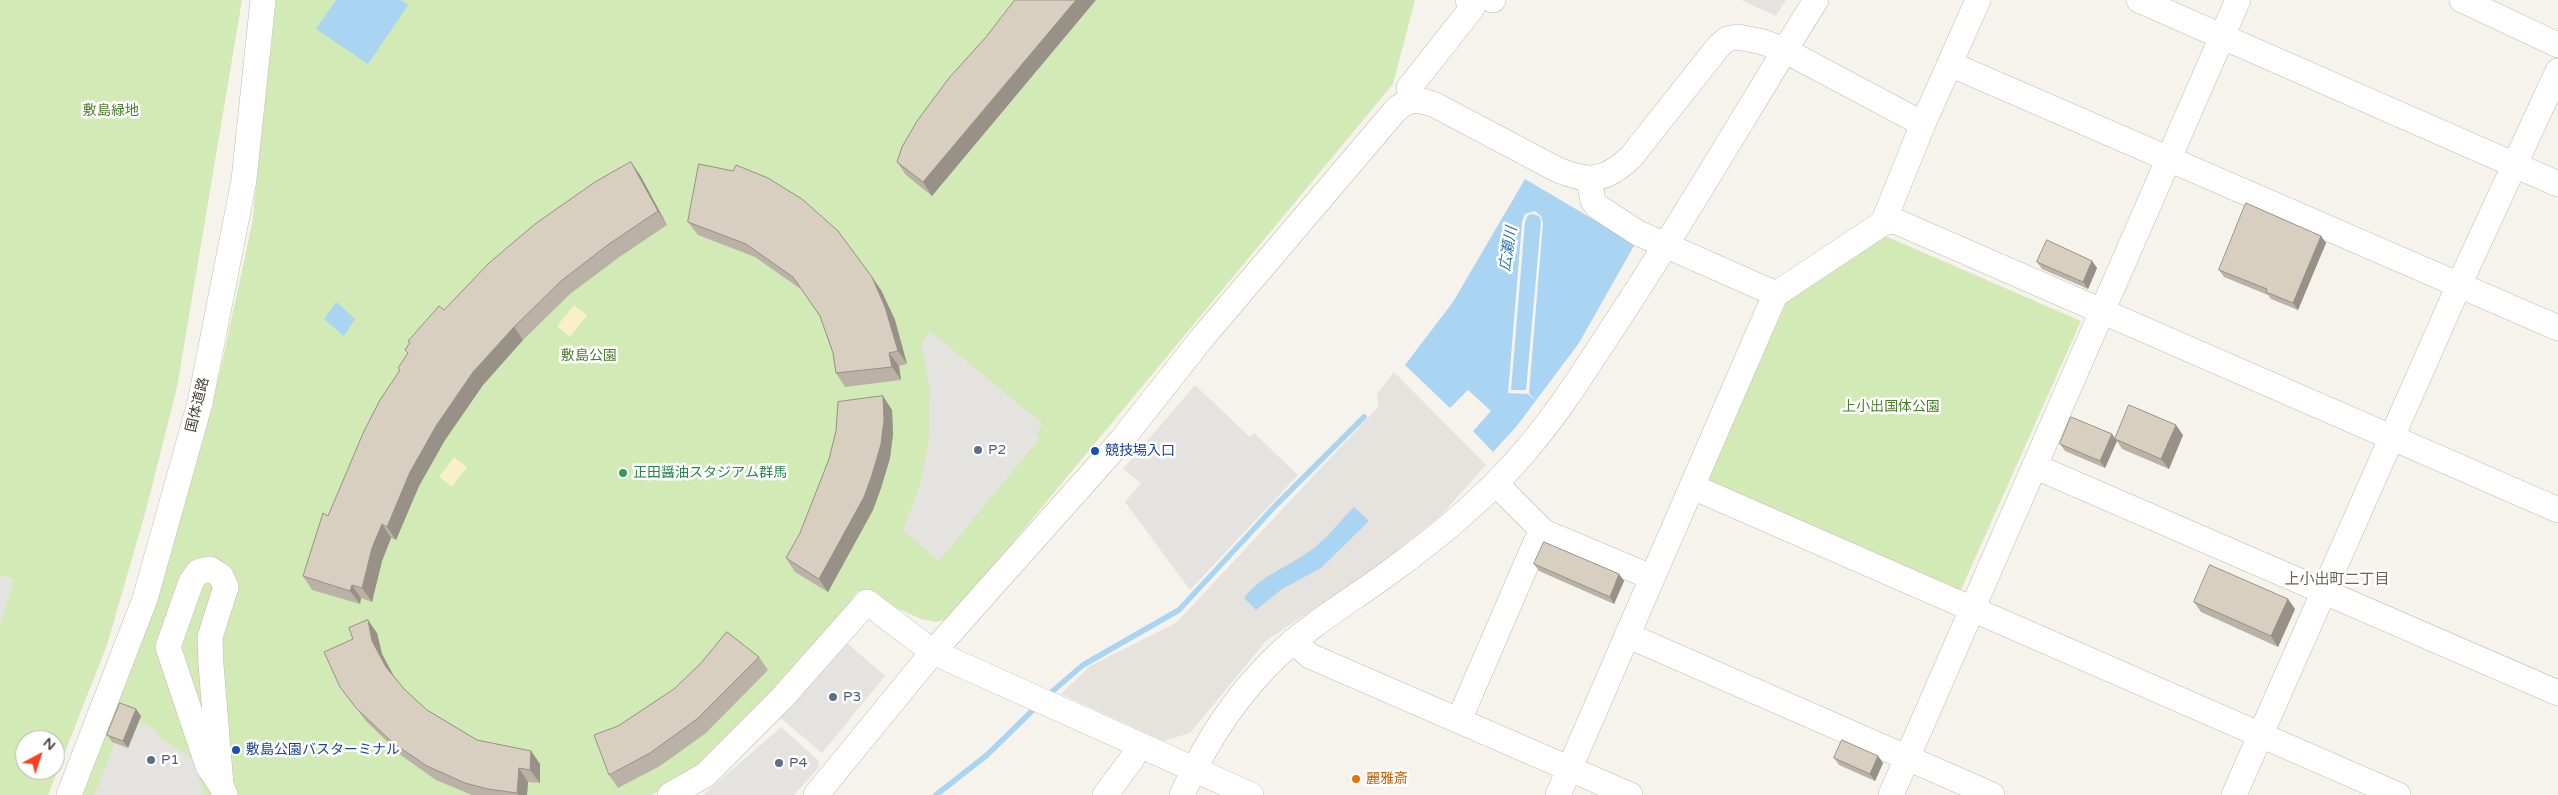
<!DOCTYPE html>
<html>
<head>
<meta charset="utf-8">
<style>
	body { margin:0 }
	#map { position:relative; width:2558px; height:795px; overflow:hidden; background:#f6f3ec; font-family:"Varela Round",sans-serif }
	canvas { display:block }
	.north { position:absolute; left:15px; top:730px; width:50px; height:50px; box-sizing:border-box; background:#fff; border:1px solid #b7b4b0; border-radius:50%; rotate:40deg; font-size:14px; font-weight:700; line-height:20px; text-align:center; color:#4b4439 }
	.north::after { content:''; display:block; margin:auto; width:18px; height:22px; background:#fc3f1d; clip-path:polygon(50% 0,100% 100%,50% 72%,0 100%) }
</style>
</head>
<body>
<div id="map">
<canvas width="2558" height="795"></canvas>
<div class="north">N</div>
</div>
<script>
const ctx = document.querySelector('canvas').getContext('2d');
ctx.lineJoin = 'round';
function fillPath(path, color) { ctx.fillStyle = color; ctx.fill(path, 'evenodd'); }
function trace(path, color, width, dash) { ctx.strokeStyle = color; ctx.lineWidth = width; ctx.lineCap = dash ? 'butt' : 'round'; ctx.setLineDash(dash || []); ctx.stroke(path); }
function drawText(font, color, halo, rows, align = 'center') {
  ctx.font = font + ' "Varela Round","Noto Sans JP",sans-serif'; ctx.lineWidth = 5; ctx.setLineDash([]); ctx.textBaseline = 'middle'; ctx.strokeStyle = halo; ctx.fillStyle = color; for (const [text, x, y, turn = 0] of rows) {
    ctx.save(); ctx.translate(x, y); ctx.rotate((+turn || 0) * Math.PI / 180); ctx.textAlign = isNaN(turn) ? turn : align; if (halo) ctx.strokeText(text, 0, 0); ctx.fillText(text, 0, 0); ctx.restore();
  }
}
fillPath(new Path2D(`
	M1394,372L1486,465L1441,515L1383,562L1266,641L1190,733L1163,741L1061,694L1090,666L1176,623L1378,407L1377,394Z`), '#e6e2dd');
fillPath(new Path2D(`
	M0,0H242L177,387L146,510L107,645L48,795H0ZM25,740H55V770H25Z
	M276,0H1415L1393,84L950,618L936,622L921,619L858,591L823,638L741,729L680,778L652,795H81L134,661L220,372L252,224Z
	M1883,235L2081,321L1959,594L1704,485L1787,301Z`), '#d2eab5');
fillPath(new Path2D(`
	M574,305L587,315L570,337L557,326Z
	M454,457L467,467L452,487L439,477Z`), '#f9efc9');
fillPath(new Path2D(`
	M1741,0H1786L1776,16Z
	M930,331L1043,424L1036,434L1040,438L939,561L903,530L920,485L929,440L930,388L921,344Z
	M1195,385L1250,437L1254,433L1298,475L1190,590L1125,502L1141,483L1123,469Z
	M0,575L14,579L0,626Z
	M846,642L885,676L822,753L779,717Z
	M138,721L154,728L162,740L186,754L199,766L197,771L204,795H94L115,743L128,748Z
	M781,727L818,760L819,767L794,795H703Z`), '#e5e3e0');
fillPath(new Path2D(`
	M336,0H401L408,5L368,64L316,29Z
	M1525,179L1635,244L1579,343L1516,427L1493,452L1473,431L1491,411L1468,390L1450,408L1405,365L1453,302Z
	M336,302L355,319L344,336L324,319Z
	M1354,507L1369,521L1321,568L1282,589L1256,610L1244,598C1262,575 1284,569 1307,553C1325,541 1339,522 1354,507Z`), '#a9d4f2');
fillPath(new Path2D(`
	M1535,211L1541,216L1543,223L1529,393L1536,401L1528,394L1508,393L1522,222L1525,214ZM1533,214L1539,216L1541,221L1526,390H1511L1525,222L1528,215Z`), '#f6f3ec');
trace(new Path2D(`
	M1047,696L1083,665L1179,610L1276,505L1364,417
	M936,795L987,755L1037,706`), '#a9d4f2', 5.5);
const minor = new Path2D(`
	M1492,0H1493
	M2139,0L2558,184
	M2462,0L2558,45
	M1950,64L2558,328
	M1409,88L1472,8L1468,0
	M1589,180L1593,201L1598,207L1638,233L1776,294
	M1883,223L1895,221L2558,510
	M2034,466L2558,693
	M1496,484L1544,532L1651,577
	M1693,487L2398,795
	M1627,635L1992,795
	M1293,641L1310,656L1630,795
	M1459,720L1536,542L1544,532
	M221,785L208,766L168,647L191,582L198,572L210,569L221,576L226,587L210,637L211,665L221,785L225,795
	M69,795L145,599L200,403L244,180L263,0
	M670,795L705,775L782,698L867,602L933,652L1251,795
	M816,795L933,652L1120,442L1202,338L1394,112C1407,98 1417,98 1435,105L1558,170C1589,183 1606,181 1631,157L1718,47L1727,39L1738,37L1763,42L1784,50L1923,124
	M1105,795L1132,759
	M1182,795C1205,743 1236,695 1278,655C1312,623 1352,600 1390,572C1437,538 1483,500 1521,456C1560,412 1590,362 1623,312C1690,210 1751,104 1816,0
	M1558,795L1772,302L1776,294L1883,223L1923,124L1978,0
	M1891,795L2238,0
	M2234,795L2459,285L2558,71`);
trace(minor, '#c2bbae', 26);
trace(minor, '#fff', 25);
fillPath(new Path2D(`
	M986,37L932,196L906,175L897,162Z
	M640,175L667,225L618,258L570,294L523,340L483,385L445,440L419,486L396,540L391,538L382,561L372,602L361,598L360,604L312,590L303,576L328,516L400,371L398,368L408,354L405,350L410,343L408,341L444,310Z
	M688,222L881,290L895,320L907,364L899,366L901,380L845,387L836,373L833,353L820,316L802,290L755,257L698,235Z
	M2321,236L2326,243L2298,310L2271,299L2268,295L2224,277L2219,270Z
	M2092,261L2097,268L2088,289L2042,269L2037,262Z
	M892,410L893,434L890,458L881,488L873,510L828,592L795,572L786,558Z
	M2112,434L2115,439L2183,435L2169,469L2122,449L2117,441L2105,468L2065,451L2060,444Z
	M1534,564L1619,574L1624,581L1614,604L1539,571Z
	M2288,599L2295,609L2278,647L2201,612L2194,602Z
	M377,633L382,654L393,675L405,690L427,710L477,740L531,751L540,764V783L528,782L527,795H472L436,780L402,756L366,721L340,687Z
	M759,657L768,670L706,733L660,766L618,788L609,775L618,726Z
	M136,709L141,716L128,748L112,742L107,735Z
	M1878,756L1883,763L1875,781L1839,765L1834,758Z`), '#bab2a6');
fillPath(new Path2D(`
	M1076,0H1096L932,196L923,182Z
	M631,162L640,175L667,225L658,211Z
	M2321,236L2326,243L2298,310L2293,303Z
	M2092,261L2097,268L2088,289L2083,282Z
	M872,277L881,290L895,320L907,364L898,351Z
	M514,327L523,340L483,385L445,440L419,486L396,540L387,527L410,472L436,426L473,372Z
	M889,353L899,366L901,380L892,367Z
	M883,396L892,410L893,434L890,458L881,488L873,510L828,592L819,579Z
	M2176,425L2183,435L2169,469L2161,459Z
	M2112,434L2117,441L2105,468L2100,461Z
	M382,524L391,538L382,561L372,602L362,588L372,548Z
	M1619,574L1624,581L1614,604L1610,597Z
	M352,585L361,598L360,604L350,591Z
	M2288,599L2295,609L2278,647L2271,636Z
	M368,620L377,633L382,654L396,680L386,667L372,641Z
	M136,709L141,716L128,748L123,741Z
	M531,751L540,764V783L530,770Z
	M1878,756L1883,763L1875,781L1870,774Z
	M519,768L528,782L527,795H518L517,793Z`), '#979187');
const building = new Path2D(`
	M1015,0H1076L923,182L897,162L902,147L917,121L949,78L986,37Z
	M631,162L658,211L609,244L561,281L514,327L473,372L436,426L410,472L387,527L382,524L372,548L362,588L352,585L350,591L303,576L323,513L328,516L364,431L380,400L400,370L398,368L408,353L405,350L410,342L408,341L439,306L444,310L489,263L535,224L595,182Z
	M699,164L733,171L736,165L768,178L802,199L838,231L872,277L885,307L898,351L889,353L892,367L836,373L833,353L820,316L793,277L746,244L688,222Z
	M2246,203L2321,236L2293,303L2266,292L2267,289L2219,270Z
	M2047,240L2092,261L2083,282L2037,262Z
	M883,396L884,420L881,444L872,475L864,497L819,579L786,558L800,533L829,459L836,431L838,402Z
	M2129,405L2176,425L2161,459L2115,439Z
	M2071,417L2112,434L2100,461L2060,444Z
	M1544,542L1619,574L1610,597L1534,564Z
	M2210,565L2288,599L2271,636L2194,602Z
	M368,620L372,641L386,667L405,690L427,710L477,740L531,751L530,770L519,768L517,793L488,789L465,783L427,766L393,743L356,708L340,687L324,652L353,639L349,628Z
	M727,632L759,657L697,719L650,753L609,775L594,735L618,726L674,689L701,663Z
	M120,703L136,709L123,741L107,735Z
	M1842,740L1878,756L1870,774L1834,758Z`);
fillPath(building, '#d8cfc1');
trace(building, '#979187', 1);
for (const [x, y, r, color] of [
	[978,450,5,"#5c6f8a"],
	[1095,451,5,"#1a4fb4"],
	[623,473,5,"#2e9e5b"],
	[833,697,5,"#5c6f8a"],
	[236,750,5,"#1a4fb4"],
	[151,760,5,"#5c6f8a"],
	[779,763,5,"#5c6f8a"],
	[1356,779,5,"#e8710a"]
]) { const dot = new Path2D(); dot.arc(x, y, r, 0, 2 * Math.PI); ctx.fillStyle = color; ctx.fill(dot); trace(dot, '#fff', 2); }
drawText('14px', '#4a7f2a', '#fff', [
	["敷島緑地",111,111],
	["敷島公園",589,356],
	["上小出国体公園",1891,407]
]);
drawText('14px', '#4b4439', '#fff', [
	["国体道路",198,405,-76]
]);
drawText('14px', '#4e5e75', '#fff', [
	["P2",988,450],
	["P3",843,697],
	["P1",161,760],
	["P4",789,763]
], 'left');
drawText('14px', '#164399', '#fff', [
	["競技場入口",1105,451],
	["敷島公園バスターミナル",246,750]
], 'left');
drawText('14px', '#27864d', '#fff', [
	["正田醤油スタジアム群馬",633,473]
], 'left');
drawText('14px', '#c56008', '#fff', [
	["麗雅斎",1366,779]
], 'left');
drawText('italic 15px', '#2e7ab2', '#fff', [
	["広瀬川",1509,249,-81]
]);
drawText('15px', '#6e6250', '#fff', [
	["上小出町二丁目",2337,580]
]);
</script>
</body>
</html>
